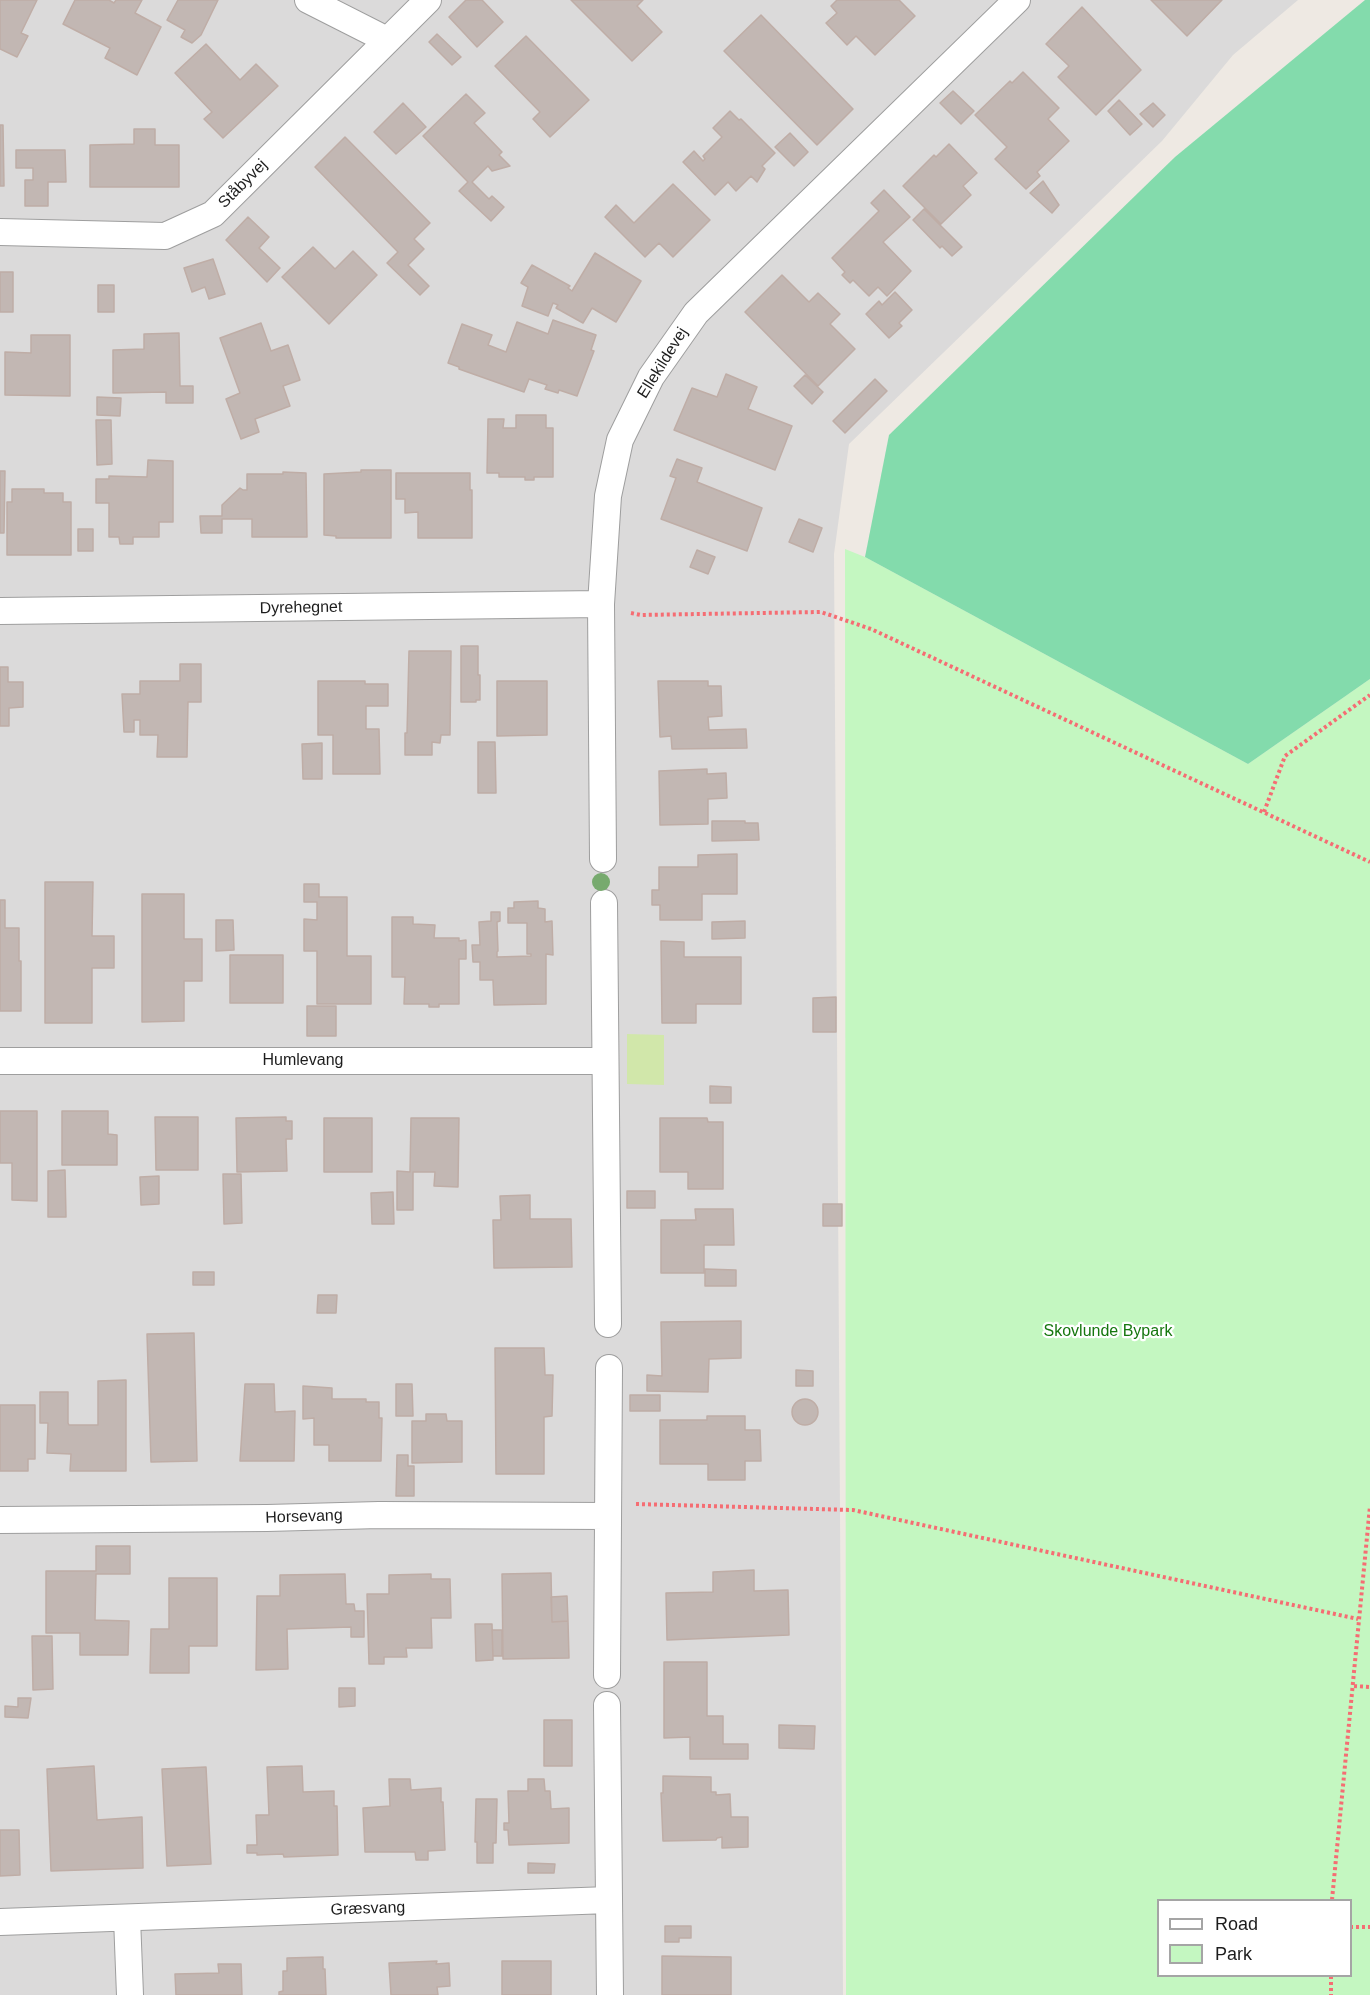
<!DOCTYPE html>
<html>
<head>
<meta charset="utf-8">
<style>
	body { margin:0 }
	#map { position:relative; width:1370px; height:1995px; overflow:hidden; background:#eee9e3; font-family:Arial,sans-serif }
	canvas { display:block }
	.legend { position:absolute; left:1157px; top:1899px; width:195px; height:78px; box-sizing:border-box; background:#fff; border:2px solid #a5a5a5; margin:0; padding:8px 10px; list-style:none; font-size:18px; color:#1d1d1d }
	.legend li { display:flex; align-items:center; gap:12px; height:30px }
	.legend b { width:30px; border:2px solid #a5a5a5 }
</style>
</head>
<body>
<div id="map">
<canvas width="1370" height="1995"></canvas>
<ul class="legend">
<li><b style="height:8px;background:#fff"></b>Road</li>
<li><b style="height:16px;background:#c4f7c1"></b>Park</li>
</ul>
</div>
<script>
const ctx = document.querySelector('canvas').getContext('2d');
ctx.lineJoin = 'round';
function fillPath(path, color) { ctx.fillStyle = color; ctx.fill(path, 'evenodd'); }
function trace(path, color, width, dash) { ctx.strokeStyle = color; ctx.lineWidth = width; ctx.lineCap = dash ? 'butt' : 'round'; ctx.setLineDash(dash || []); ctx.stroke(path); }
function drawText(font, color, halo, rows, align = 'center') {
  ctx.font = font + ' Arial,sans-serif'; ctx.lineWidth = 4.5; ctx.setLineDash([]); ctx.textBaseline = 'middle'; ctx.strokeStyle = halo; ctx.fillStyle = color; for (const [text, x, y, turn = 0] of rows) {
    ctx.save(); ctx.translate(x, y); ctx.rotate((+turn || 0) * Math.PI / 180); ctx.textAlign = isNaN(turn) ? turn : align; if (halo) ctx.strokeText(text, 0, 0); ctx.fillText(text, 0, 0); ctx.restore();
  }
}
fillPath(new Path2D(`
	M0,0H1298L1233,55L1162,141L849,444L834,554L843,1995H0Z`), '#dbdada');
fillPath(new Path2D(`
	M627,1034L664,1035V1085L627,1084Z`), '#d1e7aa');
fillPath(new Path2D(`
	M845,549L865,557L1248,764L1370,679V1995H846ZM1158,1900H1350V1976H1158Z`), '#c4f7c1');
fillPath(new Path2D(`
	M1365,0H1370V679L1248,764L865,557L889,435L1175,157Z`), '#83dbac');
const building = new Path2D(`
	M0,0H37L21,33L28,36L17,57L0,49Z
	M75,0H109L114,3L116,0H142L135,13L161,27L137,75L105,58L110,48L63,24Z
	M178,0H218L201,35L192,43L181,37L185,30L167,20Z
	M466,0H482L503,22L477,47L449,17Z
	M571,0H643L637,6L662,32L632,61Z
	M837,0H899L915,16L875,55L856,36L847,45L826,23L837,13L831,6Z
	M1151,0H1222L1187,36Z
	M1082,7L1141,70L1096,115L1058,77L1069,66L1046,44Z
	M761,15L853,109L817,145L724,51Z
	M437,34L461,57L452,65L429,42Z
	M526,36L589,100L550,137L533,119L540,112L495,66Z
	M206,44L240,80L256,64L278,86L223,138L204,119L212,112L175,73Z
	M1023,72L1059,108L1048,119L1069,141L1037,172L1040,176L1026,189L995,159L1007,147L975,115L1010,81L1012,83Z
	M953,91L974,111L961,124L940,103Z
	M466,94L485,113L474,123L502,152L499,155L510,166L492,171L488,166L472,182L489,199L492,196L504,207L491,221L459,191L468,182L423,136Z
	M1119,100L1142,124L1130,135L1108,111Z
	M403,103L426,127L396,154L374,132Z
	M1153,103L1165,115L1153,127L1140,114Z
	M730,111L739,120L741,119L775,153L762,166L765,169L757,182L751,176L736,191L728,182L715,195L683,162L694,151L703,161L705,159L703,156L722,137L713,128Z
	M0,125H3L4,186H0Z
	M134,129H155V145H179V187H90V145L134,144Z
	M790,133L808,152L794,166L775,147Z
	M345,137L430,223L414,239L424,249L408,265L429,286L420,295L387,263L398,252L315,167Z
	M949,144L977,173L963,186L971,195L941,224L903,186L934,155L936,157Z
	M16,150H65L66,182H48V206H25V180H33V168H16Z
	M1043,181L1059,205L1052,213L1030,193Z
	M673,184L710,220L673,257L659,243L645,257L605,217L616,205L634,223Z
	M884,190L910,217L883,242L911,271L887,296L878,287L869,296L853,280L850,283L842,275L845,272L832,258L879,211L871,203Z
	M924,209L962,247L952,256L942,246L940,248L913,220Z
	M248,217L269,237L259,248L280,268L267,282L226,240Z
	M313,247L335,269L353,251L377,275L329,324L282,277Z
	M595,253L641,281L616,322L592,308L583,323L556,308L558,305L553,303L548,316L522,306L528,287L521,283L532,265L570,286L568,288L572,291Z
	M213,259L225,294L209,299L205,287L192,292L184,268Z
	M0,272H13V312H0Z
	M782,275L809,302L818,293L840,314L830,324L855,349L818,386L745,312Z
	M98,285H114V312H98Z
	M895,292L912,310L899,323L902,326L889,338L866,314L879,301L882,305Z
	M553,320L596,335L591,350L594,351L577,396L559,390L558,393L545,389L547,385L529,379L524,392L459,369V367L448,363L462,324L492,335L488,345L506,352L517,322L548,334Z
	M261,323L271,351L288,345L300,380L283,386L290,406L255,419L259,432L241,439L226,399L240,393L220,338Z
	M179,333L180,386H193V403H166V392L113,393V350L144,349V334Z
	M31,335H70V396L5,395V352L31,353Z
	M726,374L757,387L748,409L792,426L775,470L674,430L692,388L717,397Z
	M805,375L823,392L812,404L794,386Z
	M875,379L887,391L845,433L833,421Z
	M97,397L121,398L120,416L97,415Z
	M516,415H546V428H553V477H534V480H525V477H499V473H487L488,419H504L503,428H516Z
	M96,420H111L112,464L97,465Z
	M677,459L702,468L697,482L762,508L747,551L661,519L676,478L670,476Z
	M148,460L173,461V522H159V537H133V544H120L119,537H109V503H96V479H109V476L147,477Z
	M361,470H391V538H336V536L324,535V474L361,472Z
	M0,471H5L4,533H0Z
	M283,472L306,473L307,537H252V519H222V533H201L200,516H222V505L240,488L243,490H247V474H283Z
	M396,473H470V490H472V538H418V512L405,513V499H396Z
	M12,489H44V493H63V502H71V555H7V502H12Z
	M799,519L822,528L813,552L789,542Z
	M78,529H93V551H78Z
	M697,550L715,557L708,574L690,567Z
	M461,646H478V675H480V700H476V702H461Z
	M409,651H451L450,735H441L440,743L432,742V755H405V733H407Z
	M180,664H201V702H188L187,757H157L158,735H140V720H134V732H124L122,694H140V681H180Z
	M0,667H8V682H23V707L9,708V726H0Z
	M318,681H365V684H388V706H366V729H379L380,774H333V735H318Z
	M497,681H547V735L497,736Z
	M658,681H708V686H721L722,716L708,717L709,730L746,729L747,748L672,749L671,736L660,737Z
	M478,742H495L496,793H478Z
	M322,743V779H303L302,744Z
	M707,769V774L726,773L727,798L708,799V824L660,825L659,771Z
	M712,821H745V823H758L759,840L712,841Z
	M737,854V894H702V920H660V905H652V890H659V867H698V855Z
	M45,882H93L92,936H114V968H92V1023H45Z
	M304,884H319V897H347V956H371V1004H317V951H304V919L317,920V902H304Z
	M142,894H184V939H202V981H184V1021L142,1022Z
	M0,900H5V928H19V961H21V1011H0Z
	M538,901V908L545,909V922L552,921L553,955L546,954V1004L494,1005L493,980H480V962H473L472,945H480L479,922L491,921V912H500V921L497,922L498,951L497,952V957L531,956V954H527V923H508V908H514V902Z
	M392,917H413V924L435,925L434,938H459V941L466,940V959H459V1004H439V1007H429V1004H404L405,977H392Z
	M216,920H233L234,950L216,951Z
	M745,921V938L712,939V922Z
	M661,941L684,942V957H741V1004H696V1023H662Z
	M230,955H283V1003H230Z
	M836,997V1032H813V998Z
	M307,1006H336V1036H307Z
	M710,1086L731,1087V1103H710Z
	M0,1111H37V1201L12,1200V1163H0Z
	M62,1111H108V1134L117,1135V1165H62Z
	M155,1117H198V1170H156Z
	M286,1117V1121H292V1139H286L287,1171L237,1172L236,1118Z
	M324,1118H372V1172H324Z
	M411,1118H459L458,1187L434,1186L435,1172H413V1210H397V1171L410,1172Z
	M660,1118H707L708,1122H723V1189H688V1172H660Z
	M65,1170L66,1217H48V1171Z
	M223,1174H241L242,1223L224,1224Z
	M159,1176V1204L141,1205L140,1177Z
	M627,1191H655V1208H627Z
	M393,1192L394,1224H372L371,1193Z
	M530,1195V1219H571L572,1267L494,1268L493,1220H501L500,1196Z
	M823,1204H842V1226H823Z
	M695,1209H733L734,1245H704V1273H661V1220H696Z
	M705,1269L736,1270V1286H705Z
	M193,1272H214V1285H193Z
	M318,1295H337L336,1313H317Z
	M741,1321V1358L709,1359L708,1392L647,1391V1375L662,1376L661,1322Z
	M194,1333L197,1461L151,1462L147,1334Z
	M495,1348H544L545,1375H553L552,1416L544,1417V1474H496Z
	M796,1370L813,1371V1386H796Z
	M126,1380V1471H70L71,1454L47,1453L48,1423H40V1392H68V1423L69,1425H98V1381Z
	M245,1384H274L275,1412L295,1411L294,1461H240Z
	M396,1384H412L413,1416H396Z
	M303,1386L332,1388V1399H366V1402H379V1418H382L381,1461H329V1445H314V1418L303,1419Z
	M630,1395H660V1411H630Z
	M792 1412a13 13 0 1 1 26 0a13 13 0 1 1-26 0Z
	M0,1405H35V1459H28V1471H0Z
	M426,1414H446L447,1421H462V1462L412,1463V1421H426Z
	M707,1416H745V1430H760L761,1461H745V1480H708V1464H660V1420H707Z
	M397,1455H408V1466H414V1496H396Z
	M96,1546H130V1574H96L95,1620L129,1621L128,1655H80V1633H46V1571H96Z
	M754,1570V1591L788,1590L789,1635L667,1640L666,1593L713,1592V1572Z
	M551,1573L552,1622L568,1621L569,1658L503,1659L502,1574Z
	M345,1574L346,1604H354L355,1611H364V1637H351V1627L287,1629L288,1669L256,1670L257,1596H280V1575Z
	M431,1574V1579H450L451,1618H431L432,1648H406L407,1657H384V1664H369L367,1594H389V1575Z
	M169,1578H217V1646H189V1673H150L151,1629H169Z
	M567,1596L568,1621L552,1622L551,1597Z
	M475,1624H492L493,1660L476,1661Z
	M492,1630H502V1656H493Z
	M32,1636H52L53,1689L33,1690Z
	M664,1662H707V1716H723V1744H748V1759H690V1737L664,1738Z
	M339,1688H355V1706L339,1707Z
	M18,1698H31L28,1718L5,1717V1706L18,1707Z
	M544,1720H572V1766H544Z
	M779,1725L815,1726L814,1749L779,1748Z
	M94,1766L97,1820L142,1817L143,1868L51,1871L47,1769Z
	M302,1766L303,1792L334,1791V1806H337L338,1855L284,1857L283,1854L257,1855V1853H247V1845H257L256,1815H269L267,1767Z
	M206,1767L211,1864L167,1866L162,1769Z
	M663,1776L711,1777V1792H716V1795L730,1794L731,1817H748V1847L722,1848V1837L717,1838L716,1840L663,1841L661,1793H663Z
	M389,1779H410L411,1790L441,1788V1802H443L445,1850L428,1851V1860H416L415,1852H365L363,1808L390,1806Z
	M528,1779H544L545,1791H550L551,1809L569,1808V1843L509,1845L508,1830H504V1823H509L508,1791H528Z
	M476,1799H497L496,1843H493V1863H477V1842H475Z
	M0,1830H19L20,1875L0,1876Z
	M528,1863L555,1864L554,1873H528Z
	M665,1926H691V1938H679V1942H665Z
	M662,1956L731,1957V1995H662Z
	M323,1957V1969H325L326,1995H279V1992L283,1991V1971H287V1958Z
	M437,1961L436,1964L449,1963L450,1986L437,1987L438,1995H391L389,1963Z
	M502,1961H551V1995H502Z
	M218,1964H241L242,1995H176L175,1974L219,1973Z`);
fillPath(building, '#c2b7b3');
trace(building, '#bfada6', 1.5);
const minor = new Path2D(`
	M308,0L387,40
	M0,232L165,236L213,214L428,0
	M0,611L601,604
	M603,859L601,604L608,496L620,440L651,377L696,313L1017,0
	M604,903L608,1324
	M0,1061H605
	M0,1520L267,1518L379,1515L608,1516
	M607,1675L609,1368
	M607,1705L610,1995
	M127,1918L130,1995
	M0,1922L609,1900`);
trace(minor, '#9e9e9e', 28);
trace(new Path2D(`
	M631,613L641,615L821,612L871,629L1370,862
	M1264,812L1285,756L1370,695
	M636,1504L853,1510L1358,1619
	M1354,1686L1370,1687
	M1332,1900L1370,1506
	M1350,1927H1370
	M1331,1976V1995`), '#f56d73', 4, [3, 3]);
trace(minor, '#fff', 26);
ctx.fillStyle = '#77aa6e';
for (const [x, y] of [
	[601,882]
]) { ctx.beginPath(); ctx.arc(x, y, 9, 0, 2 * Math.PI); ctx.fill(); }
drawText('16px', '#1d1d1d', '#fff', [
	["Ståbyvej",243,184,-45],
	["Ellekildevej",663,363,-58],
	["Dyrehegnet",301,608,-1],
	["Humlevang",303,1061],
	["Horsevang",304,1517,-2],
	["Græsvang",368,1909,-2]
]);
drawText('16px', '#16770f', '#fff', [
	["Skovlunde Bypark",1108,1332]
]);
</script>
</body>
</html>
